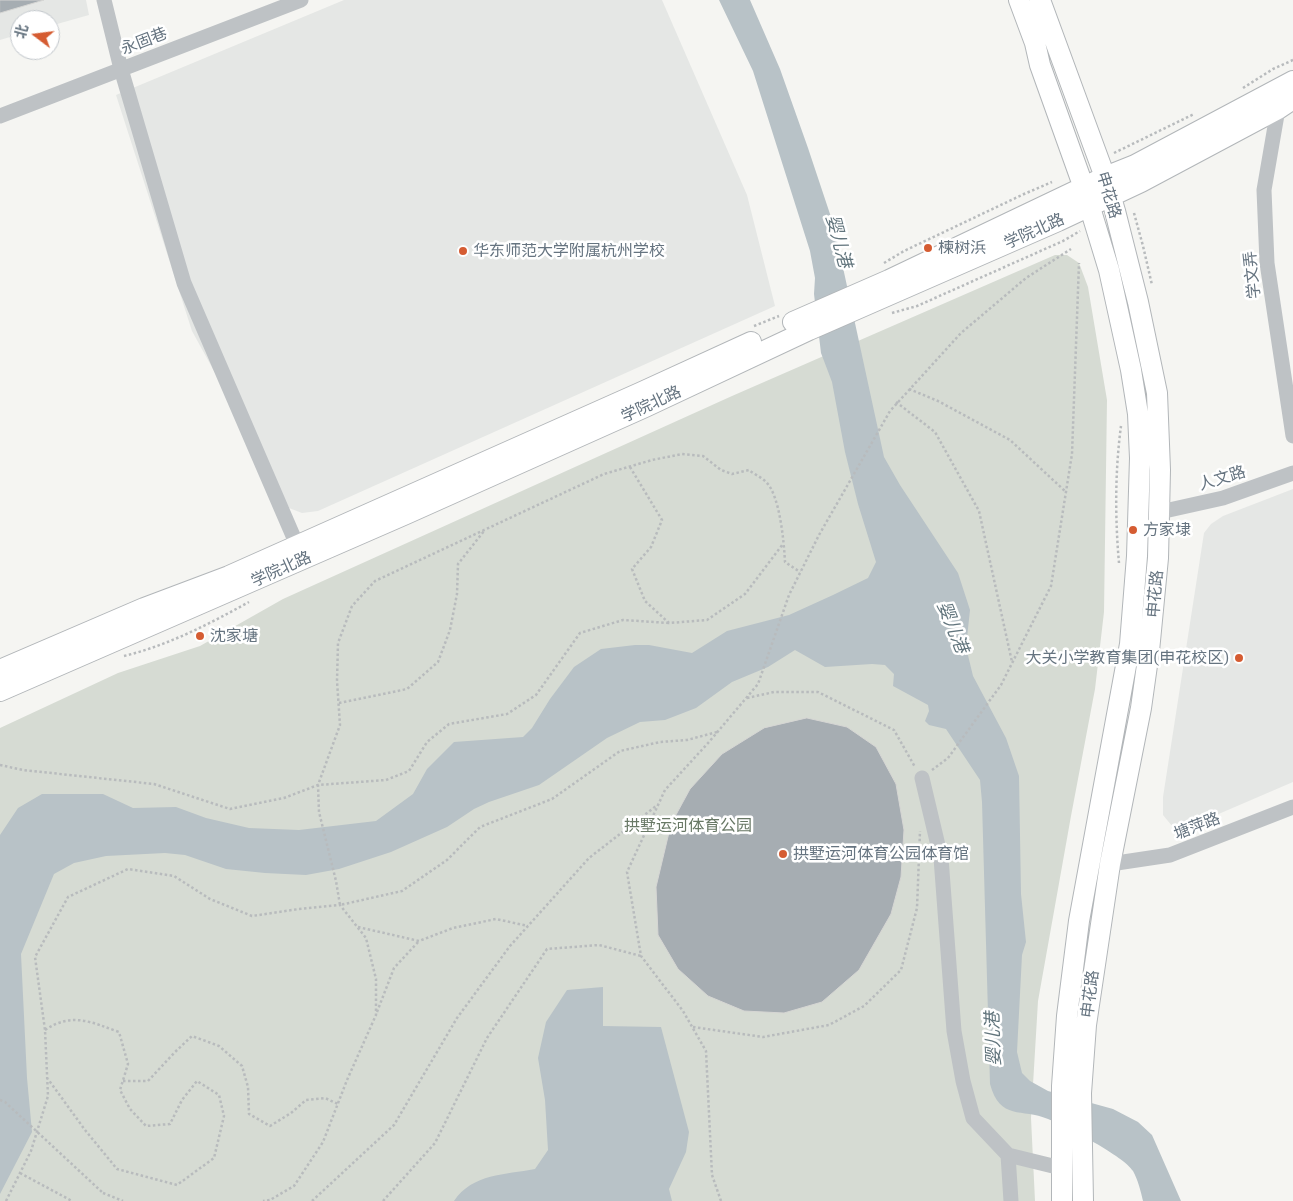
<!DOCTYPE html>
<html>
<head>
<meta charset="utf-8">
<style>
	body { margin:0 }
	#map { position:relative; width:1293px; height:1201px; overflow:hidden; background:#f5f5f2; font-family:"Exo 2","Noto Sans SC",sans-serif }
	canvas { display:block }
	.north { position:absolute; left:10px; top:10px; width:50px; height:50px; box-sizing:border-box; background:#fff; border:1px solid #c2c7cc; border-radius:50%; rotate:285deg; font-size:14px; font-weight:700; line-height:20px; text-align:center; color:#667480 }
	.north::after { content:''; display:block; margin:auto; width:18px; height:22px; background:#d55c32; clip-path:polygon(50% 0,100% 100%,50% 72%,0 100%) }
</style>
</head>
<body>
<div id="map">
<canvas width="1293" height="1201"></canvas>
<div class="north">北</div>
</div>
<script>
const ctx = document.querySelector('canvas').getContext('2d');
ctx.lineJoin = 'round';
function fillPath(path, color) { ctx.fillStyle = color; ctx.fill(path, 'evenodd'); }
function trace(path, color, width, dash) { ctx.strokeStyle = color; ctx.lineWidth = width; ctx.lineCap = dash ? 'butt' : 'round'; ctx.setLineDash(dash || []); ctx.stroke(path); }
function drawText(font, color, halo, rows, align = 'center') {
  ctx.font = font + ' "Exo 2","Noto Sans SC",sans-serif'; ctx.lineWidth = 5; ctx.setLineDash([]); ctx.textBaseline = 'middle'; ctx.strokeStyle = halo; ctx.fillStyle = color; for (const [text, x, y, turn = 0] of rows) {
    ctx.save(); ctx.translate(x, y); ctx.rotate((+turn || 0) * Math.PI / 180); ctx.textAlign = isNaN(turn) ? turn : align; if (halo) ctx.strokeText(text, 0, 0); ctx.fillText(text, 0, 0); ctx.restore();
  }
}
fillPath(new Path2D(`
	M0,0H86L89,15L50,26V20H20V34L0,40Z
	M344,0H662L747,195L775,306L318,511L302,513L289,508L192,331L116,95Z
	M1293,489V782L1186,828L1172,826L1163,815V797L1204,533L1211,524L1223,516Z`), '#e5e7e5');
fillPath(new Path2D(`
	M1055,255H1067L1079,263L1088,287L1107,400L1104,612L1095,689L1071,816L1038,1001L1031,1118L1035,1201H0V728L118,673L200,646L283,599L732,396Z`), '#d6dbd3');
fillPath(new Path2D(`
	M719,0H750L780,69L808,148L834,226L884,457L900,485L958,573L970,610L966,647L973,676L1006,738L1019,776L1021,894L1026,942L1022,955L1017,1052L1022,1073L1030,1081L1048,1091L1113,1109L1138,1122L1152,1135L1181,1201H1143C1141,1192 1138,1180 1133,1171C1125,1157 1066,1126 1048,1119C1022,1108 1000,1121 990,1084L982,802L980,780L946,729L929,725L925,721L929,711L928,705L893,686L894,674L885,665L872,664L825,667L795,650L768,667L732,682L696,708L665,720L640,722L607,738L539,785L489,802L474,809L447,827L391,852L339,869L306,875L265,873L226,869L185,855L165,853L106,856L74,863L54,874L21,954L27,1078L32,1132L0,1194V835L18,808L42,794H103L133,808L176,807L206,818L249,828L299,830L376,821L413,794L427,769L454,742L523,737L532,728L550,699L574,667L601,649L635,645H649L692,653L727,631L789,615L833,595L868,578L876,562L858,504L845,452L832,382L821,353L814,294L815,278L810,251L753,71Z
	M603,987V1026L661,1027L689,1132L686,1152L669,1189L672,1201H454C473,1173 505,1175 535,1169L548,1150L545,1100L538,1058L546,1022L567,990Z`), '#b8c2c7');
const building = new Path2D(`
	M0,0H44L0,13Z
	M807,718L847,727L876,747L896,784L904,830L901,877L891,914L859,970L822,1002L784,1013L744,1011L708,996L678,969L658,935L656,887L671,824L690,789L722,754L764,728Z`);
fillPath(building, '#a6adb2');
trace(building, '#d6d6d4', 1);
const major = new Path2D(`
	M1019,0L1035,43L1040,65L1084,188L1109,270L1131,370L1138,414L1140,458L1137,556L1130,644L1079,921L1067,1016L1062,1086V1201
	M1040,0L1105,177L1115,211L1138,302L1157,393L1160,470L1158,558L1149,651L1141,708L1110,864L1086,1025L1081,1093L1083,1201
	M793,322L889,280L1105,177L1135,165L1293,81
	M0,670L144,608L229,576L642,392L751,342
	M0,691L406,514L645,407L809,330L1058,221L1141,182L1278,109L1293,99`);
trace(major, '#b2b6b9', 22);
trace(new Path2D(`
	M1243,88L1273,69L1293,60
	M1114,153L1194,114
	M1134,213L1143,246L1152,285
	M884,263L904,251L1024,194L1052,182
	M892,313L917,306L1063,241L1080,231
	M754,326L779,316
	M909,389L938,401L1010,440L1066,492
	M896,402L935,432L979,511L1012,662
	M630,467L662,520L651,547L632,569L645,601L669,623L707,620L745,594L783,544
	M1119,563C1115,518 1115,471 1121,426
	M124,656C169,645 209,624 249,602
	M747,698L774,692H818L894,730L915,767
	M339,703L407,689L438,662L450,630L457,594L458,564L484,531
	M717,732L687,740L660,742L620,751L552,799L480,827L447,860L402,891L340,905L336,881L319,812L318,785L340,725L337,681L338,643L352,606L375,581L604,474L652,460L682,454L703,456L721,470L732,474L749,470C754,474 761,477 766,482C780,495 784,543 785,562L800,572
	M0,765L23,770L154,784L230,809L284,798L318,785L386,780L409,771L427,742L449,724L507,714L536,695L580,633L623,620L669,623
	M932,770L948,758L1001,685L1051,586L1072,454L1079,263
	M358,927L419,941L453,928L496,919L528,926
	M377,1012L394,968L419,941
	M693,1027L763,1037L829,1025L864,1006L901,970L917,908L920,831
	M45,1030C72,1012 91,1022 119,1032L128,1064L120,1090L130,1109L146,1126L170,1124L182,1100L197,1081L219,1095L224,1116L214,1158L177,1185L117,1169L85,1130L48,1079
	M123,1081H148L175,1052L192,1036L219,1046L242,1066L248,1087L249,1114L270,1126L291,1113L306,1100L325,1098L338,1104
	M20,1173L72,1201
	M103,1193L123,1201
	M6,1201L31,1151L48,1096L45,1030L35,957L68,897L128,869L174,876L210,899L252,916L299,909L340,905L366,938L376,979V1015L347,1080L323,1142L294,1186L270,1200L263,1201
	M312,1201L394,1125L457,1018L510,946L589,858L656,806
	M383,1201L435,1143L487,1038L547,949L599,945L641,956
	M721,1201L712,1175L706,1051L683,1011L641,956L627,872L665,790L709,742L758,684L789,595L819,535L890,411L961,333L1026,278L1071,249`), '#b8bbbd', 2.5, [2.5, 2.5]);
trace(new Path2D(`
	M104,0L121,69L184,283L297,545
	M1278,109L1264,190L1267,263L1293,436
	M0,116L301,0
	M1160,512L1223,498L1293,473
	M922,778L941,858L954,1031L963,1081L973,1118L1008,1155L1061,1168
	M1110,864L1170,855L1293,807
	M1008,1155L1011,1201`), '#bec2c5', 15);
trace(major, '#fff', 20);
trace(new Path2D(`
	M0,1100L5,1102L103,1193`), '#b8bbbd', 2.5, [2.5, 2.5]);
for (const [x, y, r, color] of [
	[928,248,5,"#d55c32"],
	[463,251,5,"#d55c32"],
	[1133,530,5,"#d55c32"],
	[200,636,5,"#d55c32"],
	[1239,658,5,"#d55c32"],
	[783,854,5,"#d55c32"]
]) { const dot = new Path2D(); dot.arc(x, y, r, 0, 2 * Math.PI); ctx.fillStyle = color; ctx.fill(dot); trace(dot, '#fff', 2); }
drawText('16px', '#667480', '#fff', [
	["永固巷",144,41,-21],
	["申花路",1109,195,73],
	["学院北路",1034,231,-24],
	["学文弄",1252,275,-96],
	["学院北路",651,404,-25],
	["人文路",1222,478,-17],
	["学院北路",281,569,-24],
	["申花路",1155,594,-85],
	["塘萍路",1197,826,-21],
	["申花路",1090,994,-83]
]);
drawText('16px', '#667480', '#fff', [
	["楝树浜",938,248],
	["华东师范大学附属杭州学校",473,251],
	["方家埭",1143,530],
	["沈家塘",210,636],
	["大关小学教育集团(申花校区)",1229,658,"right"],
	["拱墅运河体育公园体育馆",793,854]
], 'left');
drawText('16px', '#687865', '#fff', [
	["拱墅运河体育公园",688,826]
]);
drawText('italic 18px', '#62757d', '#fff', [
	["婴儿港",839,241,75],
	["婴儿港",953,627,68],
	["婴儿港",993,1039,-92]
]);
</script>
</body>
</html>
